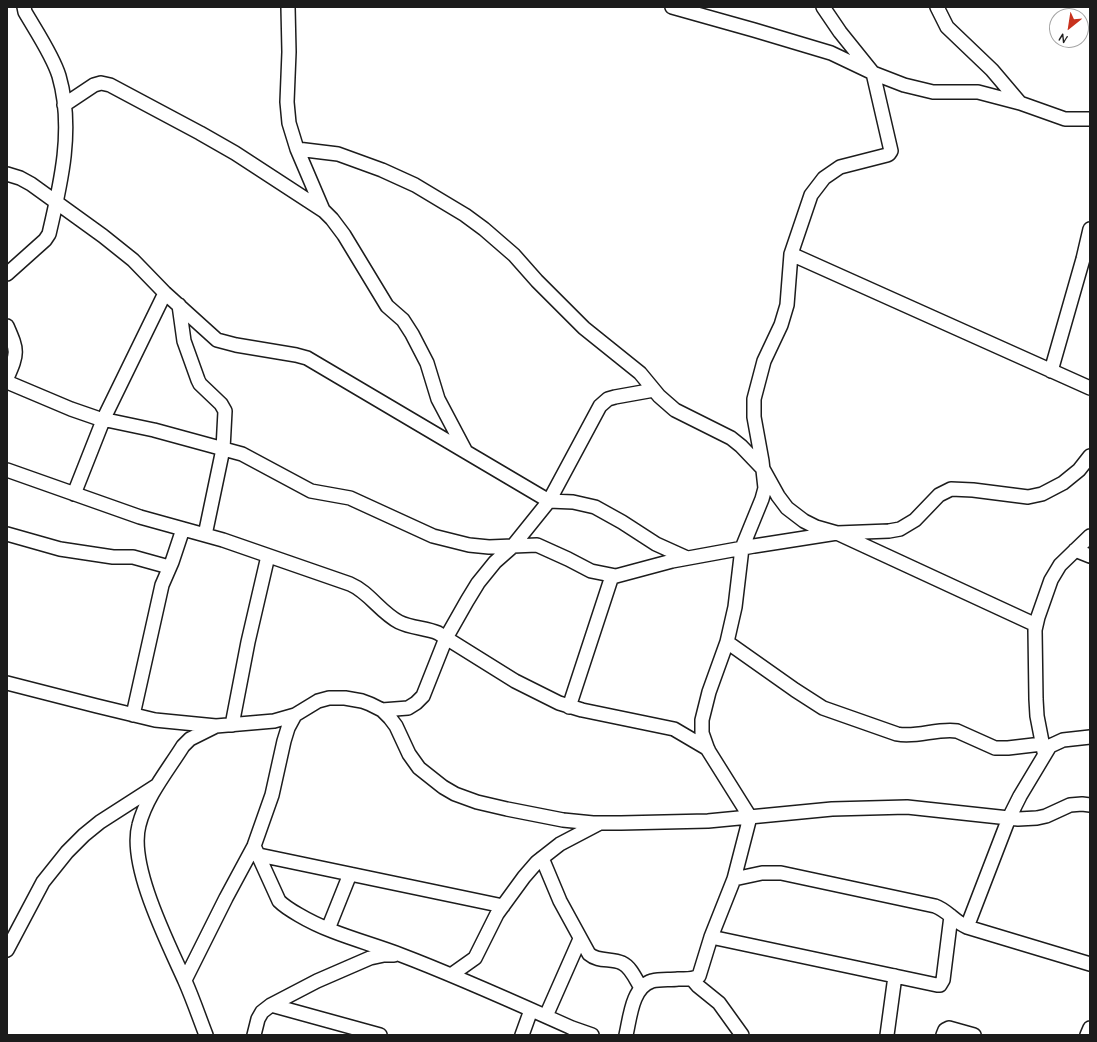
<!DOCTYPE html>
<html>
<head>
<meta charset="utf-8">
<style>
	body { margin:0 }
	#map { position:relative; width:1097px; height:1042px; overflow:hidden; background:#fff; font-family:"Architects Daughter",sans-serif }
	canvas { display:block }
	.frame { position:absolute; inset:0; border:8px solid #1c1c1c; pointer-events:none }
	.north { position:absolute; left:1049px; top:8px; width:40px; height:40px; box-sizing:border-box; background:#fff; border:1px solid #a4a4a4; border-radius:50%; rotate:210deg; font-size:11px; font-weight:700; line-height:16px; text-align:center; color:#1c1c1c }
	.north::after { content:''; display:block; margin:auto; width:14px; height:18px; background:#c8321e; clip-path:polygon(50% 0,100% 100%,50% 72%,0 100%) }
</style>
</head>
<body>
<div id="map">
<canvas width="1097" height="1042"></canvas>
<div class="frame"></div>
<div class="north">N</div>
</div>
<script>
const ctx = document.querySelector('canvas').getContext('2d');
ctx.lineJoin = 'round';
function trace(path, color, width, dash) { ctx.strokeStyle = color; ctx.lineWidth = width; ctx.lineCap = dash ? 'butt' : 'round'; ctx.setLineDash(dash || []); ctx.stroke(path); }
const minor = new Path2D(`
	M288,7L289,52L287,102L289,123L297,149L323,210
	M823,7L840,32L873,73L904,85L933,92H978L1020,103L1065,119H1090
	M937,7L947,27L992,70L1020,103
	M64,105L94,85L101,83L110,85L200,133L235,153L324,211L332,219L344,235L387,306L403,320L412,334L427,363L438,399L466,452
	M297,149L338,154L382,170L415,185L465,215L484,229L514,255L537,281L584,328L640,373L659,396L675,410L731,438L741,446L763,469L778,496L787,508L804,521L816,527L837,533L1036,625
	M7,174L20,178L31,184L103,236L133,260L165,293L217,340L236,345L296,355L307,358L549,501L573,502L595,507L622,522L656,544L687,558
	M791,254L1090,388
	M7,274L45,240L49,234C61,183 74,128 59,76C53,56 36,31 25,12L24,7
	M179,305L184,341L198,380L200,384L221,404L225,411L223,449L205,535
	M7,326C18,351 18,353 7,378
	M1051,371L1083,259L1090,229
	M7,382L71,409L97,418L154,430L242,454L311,491L350,498L433,536L469,545L489,547L537,545L568,559L591,571L616,576L672,561L754,546L837,533L889,531L900,529L915,520L939,495L951,489L973,490L1028,497L1042,494L1063,483L1079,470L1090,456
	M7,470L140,517L223,540L350,584C369,592 380,612 399,622C411,628 426,628 438,633L515,681L559,703L582,710L674,729L708,749
	M74,494L104,418L165,293
	M7,534L60,549L113,557H133L169,567
	M1075,550L1090,556
	M727,642L795,690L823,708L897,734C917,738 937,728 957,731L995,748H1008L1042,744
	M7,683L97,706L155,720L216,726L274,721L295,715L318,701L329,698H345L362,701L370,704L382,710L390,718L396,726L409,754L419,768L443,787L455,794L477,802L507,809L563,820L593,823H621L708,821L832,809L907,807L1018,819L1037,818L1046,816L1070,805L1082,804L1090,805
	M569,707L612,576
	M382,710L408,708L416,703L423,696L446,638L467,601L478,583L495,562L512,547L549,501L600,406L608,399L615,397L654,390
	M133,715L162,585L172,562L183,529
	M232,725L248,642L268,556
	M1044,752L1037,716L1036,699L1035,630L1038,617L1051,580L1060,565L1090,536
	M254,846L279,901C285,907 292,911 299,915C331,934 367,942 401,955C459,977 516,1003 572,1028L592,1035
	M259,855L503,906
	M542,858L560,901L589,954C598,962 612,958 622,963C631,967 636,980 641,988
	M734,879L762,873H781L935,906C947,910 955,922 967,927L1090,964
	M967,927L1009,818L1020,796L1050,746L1063,740L1090,737
	M328,929L350,874
	M711,937L937,985H940L943,980L951,916
	M7,950L43,882L67,852L84,835L100,822L156,786
	M451,975L475,958L497,914L524,877L537,862L560,844L600,823
	M692,979L698,986L719,1003L742,1035
	M185,980L226,898L254,846L272,795L284,741L288,728L295,715
	M271,1005L380,1035
	M546,1016L580,939
	M206,1035C199,1017 193,999 185,981C168,943 128,865 139,825C146,797 168,770 183,746L190,739L216,726
	M254,1035L258,1019L262,1012L271,1005L317,981L370,958L384,955H394
	M522,1035L531,1010
	M626,1035C630,1018 632,987 652,981C660,979 670,980 678,979C685,979 693,980 699,976L711,937L734,879L750,817L708,750L702,733V720L709,692L727,642L735,607L742,548L762,499L765,488L762,461L754,417V399L764,361L781,325L787,305L791,254L811,195L824,178L840,167L887,155L889,154L891,151L873,73L831,53L754,30L672,7
	M887,1035L895,976
	M943,1035L945,1030L949,1028L974,1035
	M1087,1035L1090,1028`);
trace(minor, '#1c1c1c', 16);
trace(minor, '#fff', 13);
</script>
</body>
</html>
